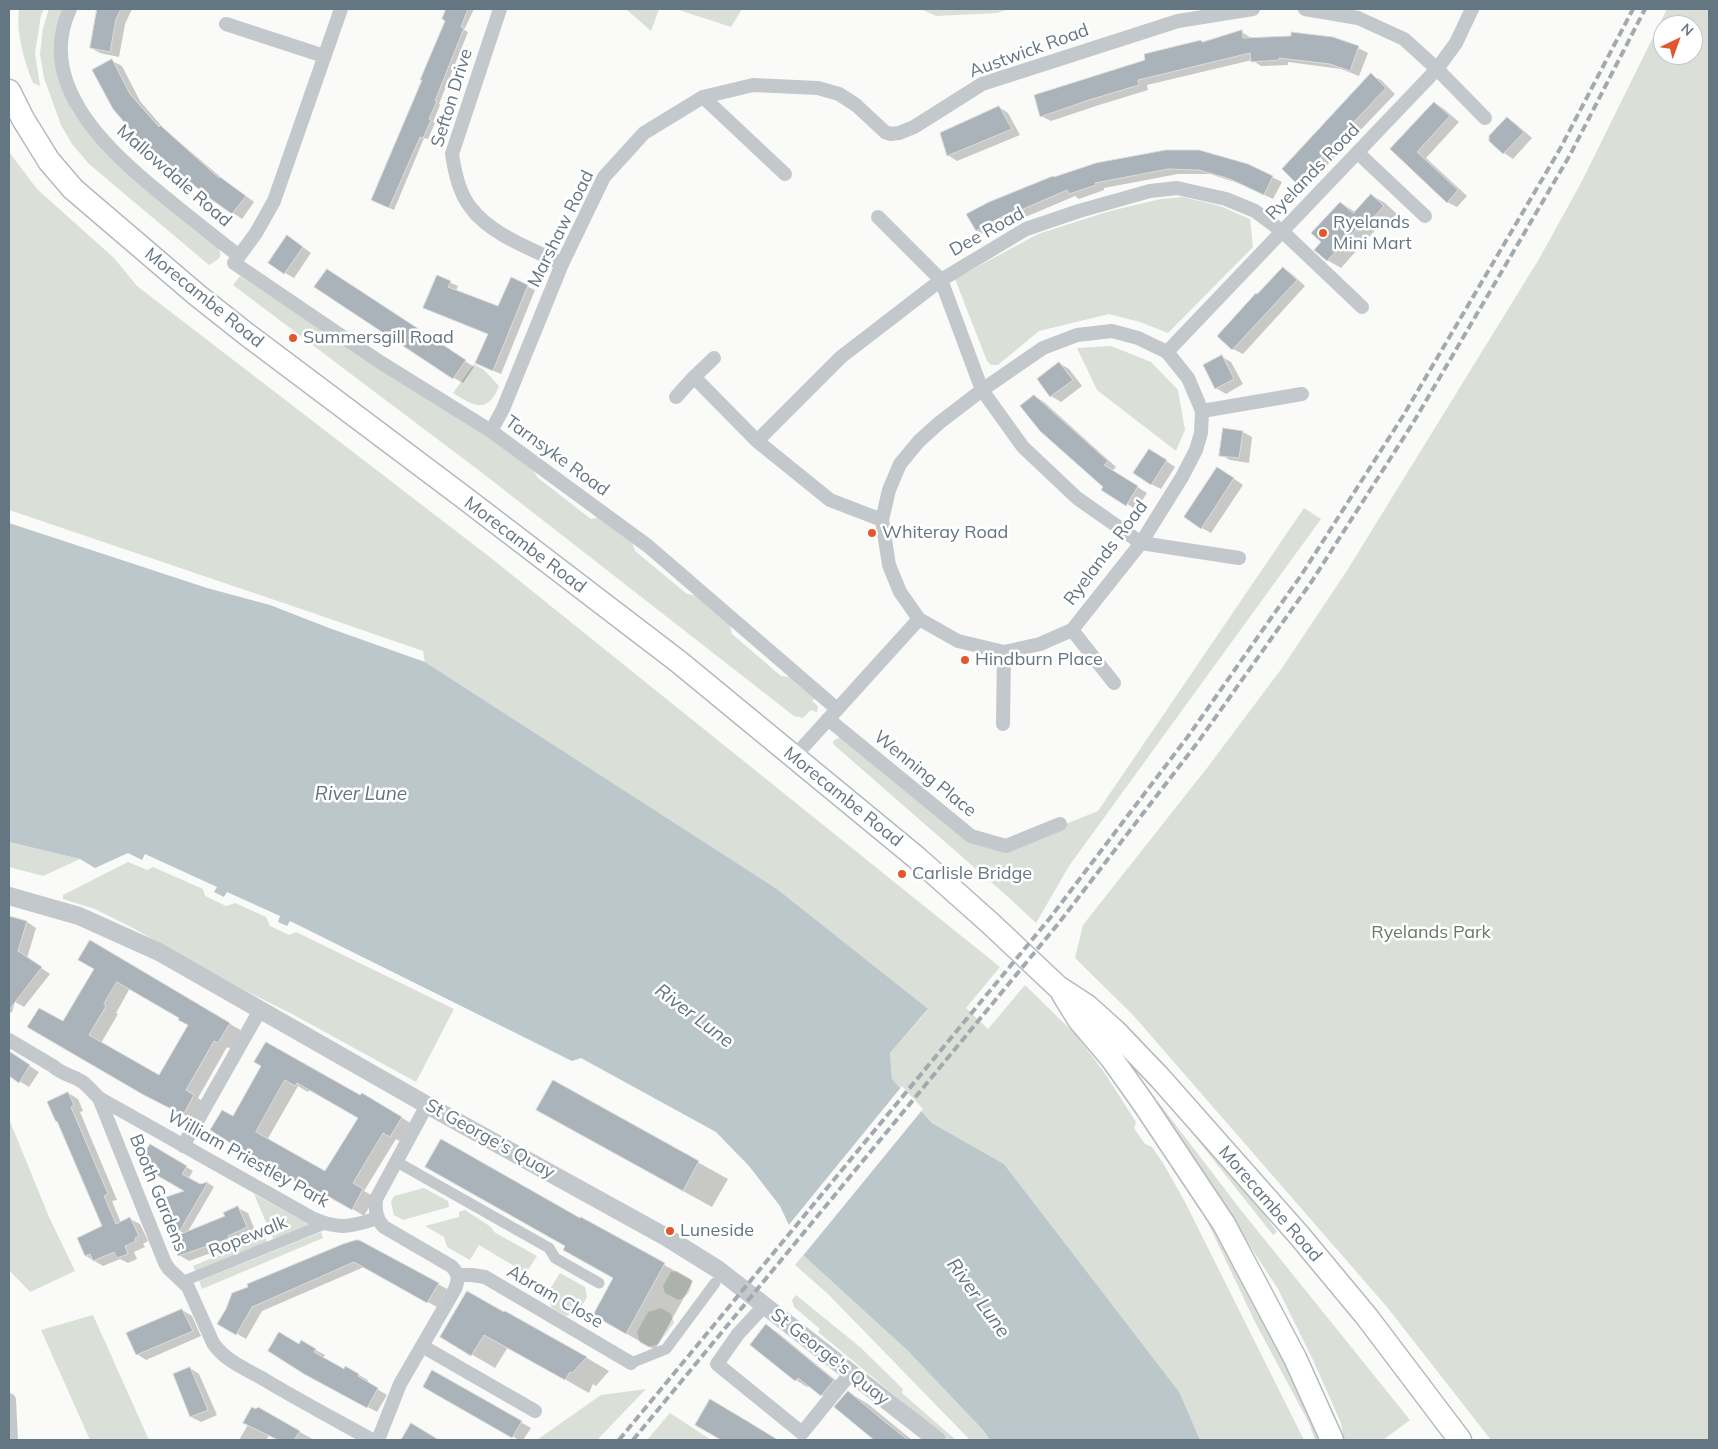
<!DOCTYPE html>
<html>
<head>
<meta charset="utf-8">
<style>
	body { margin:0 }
	#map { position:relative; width:1718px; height:1449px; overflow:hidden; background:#fafaf8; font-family:Mulish,sans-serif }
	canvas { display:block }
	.frame { position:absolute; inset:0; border:10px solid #657683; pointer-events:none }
	.north { position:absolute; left:1653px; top:15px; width:50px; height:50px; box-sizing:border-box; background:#fff; border:1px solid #c1c8cd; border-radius:50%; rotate:42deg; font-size:14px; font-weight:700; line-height:20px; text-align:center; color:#657683 }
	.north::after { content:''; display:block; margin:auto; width:18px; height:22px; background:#e4572e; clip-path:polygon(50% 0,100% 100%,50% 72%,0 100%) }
</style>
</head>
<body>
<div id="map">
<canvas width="1718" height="1449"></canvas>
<div class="frame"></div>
<div class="north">N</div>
</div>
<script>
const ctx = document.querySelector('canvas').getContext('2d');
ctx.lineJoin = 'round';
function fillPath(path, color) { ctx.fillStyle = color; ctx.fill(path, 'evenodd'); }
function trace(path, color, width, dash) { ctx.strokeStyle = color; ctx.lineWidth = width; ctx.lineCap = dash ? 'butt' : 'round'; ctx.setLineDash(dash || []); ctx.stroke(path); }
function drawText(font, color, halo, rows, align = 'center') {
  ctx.font = font + ' Mulish,sans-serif'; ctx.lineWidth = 5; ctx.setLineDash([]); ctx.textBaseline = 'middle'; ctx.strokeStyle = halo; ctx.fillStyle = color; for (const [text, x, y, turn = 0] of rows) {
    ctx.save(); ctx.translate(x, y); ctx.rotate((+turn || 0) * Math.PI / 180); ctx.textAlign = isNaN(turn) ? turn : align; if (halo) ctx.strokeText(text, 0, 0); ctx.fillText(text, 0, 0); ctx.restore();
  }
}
fillPath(new Path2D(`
	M19,9H44L41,15L35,53L40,86L33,83C24,60 16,34 19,9Z
	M49,9H65L55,37L56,59L61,84L73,113L94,140L122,168L211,240C222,252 226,256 209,265L89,164L72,144L61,125L44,78L40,54L43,28Z
	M626,9H659L651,31Z
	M676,9H742L731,27Z
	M921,9H1009L997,13L936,16Z
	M1667,9H1709V1440H1491L1387,1307L1133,1015L1075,958L1083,925L1207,768L1282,668L1348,569L1539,259L1581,183ZM1663,25H1693V55H1663Z
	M9,152L37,189L114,258L137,286L491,558L1000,967L966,1008L988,1029L1025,985L1075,1034L1104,1072L1136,1122L1134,1128L1145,1144L1152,1147L1163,1163L1185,1202L1304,1440H1200L1178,1392L1004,1164L932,1123L892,1079L890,1053L928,1010L777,889L425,662L423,651L313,613L9,510Z
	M1183,197L1220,206L1250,219L1253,247L1168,333L1140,322L1109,314L1039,331L998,365H991L987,361L955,279L1038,234L1110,211L1161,199Z
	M240,276L483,433L531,467L538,478L591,519L600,517L632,542L635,551L687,594L698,596L729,622L732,634L781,676L792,677L815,698L812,701L818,706L817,712L811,710L803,718L794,716L481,472L233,285Z
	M1111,346L1151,362L1178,390L1185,430L1176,451L1097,390L1077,348Z
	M474,364L484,370L499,386C487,415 474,406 453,393Z
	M1304,508L1321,519L1069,866L1036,923L1007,896L833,744V741L840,737L972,843L1004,849L1098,811Z
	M9,842L80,859L43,876L9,867Z
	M128,862L147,870L153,867L203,889L205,896L226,906L235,903L266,917L270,926L289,935L296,932L454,1009L416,1082L294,1015L244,990L131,927L95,909L63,899V895Z
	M1166,1100L1253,1198L1277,1232L1273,1235Z
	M1159,1103L1240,1209L1410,1420L1383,1440H1344L1341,1423L1313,1360L1278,1289L1198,1166L1156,1105Z
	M9,1119L49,1217L75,1271L30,1292L9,1270Z
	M424,1188L448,1201L449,1207L403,1220L394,1215L391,1202L394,1196Z
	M254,1194L311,1225L274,1241Z
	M1199,1204C1245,1280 1285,1359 1321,1440H1315L1309,1423L1255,1322Z
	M465,1210L491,1227L494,1232L537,1256L526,1273L479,1245L470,1260L447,1247L444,1237L425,1226L459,1217V1212Z
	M321,1232L323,1238L202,1289L199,1281Z
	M264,1236L268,1243L196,1273L193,1266Z
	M803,1255L908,1351L982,1429L990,1440H970L828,1294L795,1265Z
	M677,1271L691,1279C692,1291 689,1296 678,1300L665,1293L663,1286L671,1272Z
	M560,1273L585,1287L587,1297L578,1312L566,1316L552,1308L547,1294Z
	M796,1295L860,1347L903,1389L902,1393L956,1440H949L818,1332L820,1329L794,1307L792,1300Z
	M661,1308L671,1314L674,1323L658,1344L648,1347L640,1343L637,1332L648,1312Z
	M93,1315L149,1440H90L41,1330Z
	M646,1389L597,1440H537L601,1395Z
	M670,1413L711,1440H647Z`), '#dadfd7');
fillPath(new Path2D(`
	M9,523L207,588L270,605L329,628L425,662L777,889L928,1009L890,1053L892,1079L932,1123L1004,1164L1179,1392L1200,1440H990L982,1429L908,1351L803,1255L780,1206L749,1166L716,1132L581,1058L572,1061L290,921L287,926L278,922L280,916L227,892L224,897L214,892L217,887L145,854L142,860L128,853L95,868L80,859L9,842Z`), '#bbc7cb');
fillPath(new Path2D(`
	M902,1086L923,1109L802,1257L787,1227Z`), '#fafaf8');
fillPath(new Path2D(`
	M98,9H132L125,24L119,57L100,53L91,48Z
	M448,9H474L464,30L468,32L439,104L440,105L433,122L435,123L428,139L424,138L394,210L376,202L447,20L444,18Z
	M1242,32L1251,38H1333L1358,48L1368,53L1359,76L1341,69L1288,62V65L1261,66L1252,60L1147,85L1148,90L1099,105L1051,121L1041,116L1146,61L1201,41L1203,42Z
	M112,61L122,66L140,101L164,129L224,180L254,202L242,219L233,213L137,135Z
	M1371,75L1381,80L1395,94L1306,187L1297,182Z
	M1435,103L1444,109L1459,122L1426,158L1467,196L1457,207L1447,202L1392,149Z
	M999,107L1008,113L1020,135L957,161L948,155Z
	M1507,118L1516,124L1532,138L1513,159L1504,153L1490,141Z
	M1166,151L1272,177L1282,182L1273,199L1241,184L1210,174H1178L1104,188V190L1079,199L1075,196L1016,221L1014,220L986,235L976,230L1055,178Z
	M1371,195L1385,203L1397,214L1382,230L1378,227L1341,268L1327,260L1323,242L1341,203L1355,212Z
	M296,242L311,253L294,278L285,273Z
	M1283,268L1292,274L1305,286L1243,354L1233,349L1219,336Z
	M336,276L474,367L463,383L454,378Z
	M437,277L458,286L456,291L499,308L511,279L535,290L501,374L484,367L489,335L425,307Z
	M1222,357L1231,362L1243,384L1226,394L1216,388Z
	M1059,363L1069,369L1082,386L1061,402L1051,396L1038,379Z
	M1034,396L1044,402L1116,467L1112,471L1147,493L1136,510L1104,487Z
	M1224,429L1243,432L1252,437L1249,463L1230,460L1221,455Z
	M1159,456L1175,467L1161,489L1151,484Z
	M1227,474L1243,485L1211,533L1202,528Z
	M9,917L27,922L36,928L27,958L50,974L24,1007L15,1002L12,1012L9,1013Z
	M90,941L242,1031L231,1049L227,1047L198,1098L206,1103L196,1121L133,1087L64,1023L96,969ZM130,988L181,1018L189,1025L160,1077L101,1043L118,1014L116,1013Z
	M14,1056L39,1072L29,1087L9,1075V1063Z
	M263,1065L361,1097L362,1094L414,1125L403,1143L396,1139L364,1191L375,1197L364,1216L338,1200L337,1202L326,1195L325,1197L247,1152L233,1117ZM298,1086L308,1092L310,1089L359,1117L325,1173L267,1140Z
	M553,1082L728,1179L712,1207L567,1127Z
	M68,1093L78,1099L83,1111L80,1112L117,1200L112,1201L121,1223L130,1219L140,1224L148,1241L143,1244L145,1247L134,1252L137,1259L128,1263L120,1259L103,1266L86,1256L78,1238L104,1227L59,1122Z
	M150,1146L193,1171L188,1179L200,1186L208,1183L214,1187L187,1233L227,1217L238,1208L248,1213L256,1233L237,1241L238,1243L189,1261L179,1255L185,1234L180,1231L186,1191L158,1166Z
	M582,1219L693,1281L655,1350L594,1315L615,1278L566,1246Z
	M343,1245L438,1284L447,1289L437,1307L364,1267L262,1311L246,1339L219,1323Z
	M182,1310L192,1316L201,1336L146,1360L137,1354Z
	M505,1312L587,1358L609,1371L596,1386L593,1384L589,1393L508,1347L495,1368L442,1337Z
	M766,1326L777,1332L844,1387L832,1402L809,1385L807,1387L796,1380L751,1344Z
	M301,1342L325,1355L323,1358L344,1371L346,1368L359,1375L368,1380L367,1383L387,1395L377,1412L339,1391L299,1345Z
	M190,1368L199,1374L217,1415L201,1422L191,1417Z
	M433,1372L531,1428L523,1440H519L425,1386Z
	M848,1392L868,1404L912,1440H872L873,1438Z
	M711,1401L777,1440H724L697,1424Z
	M258,1408L314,1440H280L270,1434L266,1440H239Z`), '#0003');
const building = new Path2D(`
	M97,9H121L116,19L110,52L90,48Z
	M446,9H468L461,27L464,28L435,101H437L429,119L431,120L423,138L420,137L389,208L371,200L422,80H420L445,21L442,19Z
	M1242,30L1243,38L1291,36V32L1333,37L1359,46L1350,71L1330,64L1279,58V60L1251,62L1250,53L1138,80L1139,85L1089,100L1040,117L1034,95L1145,60L1144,54L1201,40L1202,42Z
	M112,59L130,94L159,127L160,125L219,178L220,177L246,196L232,214L208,197L136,136L113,109L92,70Z
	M1371,73L1386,88L1296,183L1282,169Z
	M1434,102L1450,116L1417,152L1458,190L1447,203L1390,149Z
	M999,106L1012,129L947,156L940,133Z
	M1507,117L1524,132L1503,154L1489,141V136Z
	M1166,150H1199L1248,164L1273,176L1264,195L1230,179L1199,170L1168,169L1095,183L1096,185L1069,194L1067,190L1005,217V215L976,231L966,214L989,202L1053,176L1054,177L1096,163Z
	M1371,194L1384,206L1368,223L1365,220L1327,261L1314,250L1321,242L1311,233L1340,202L1353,213Z
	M287,235L303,247L284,274L268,263Z
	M1283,267L1297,280L1232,350L1217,336L1256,293L1257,294Z
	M327,269L466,360L453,379L314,287Z
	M437,275L451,281L448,287L498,306L511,277L528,285L493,371L475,363L488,334L423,308Z
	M1222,355L1234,379L1215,389L1203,365Z
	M1059,362L1073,380L1050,397L1037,379Z
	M1034,395L1108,461L1104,465L1138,486L1126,506L1101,490L1103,487L1040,431L1020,406Z
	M1223,428L1243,431L1239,458L1219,456Z
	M1149,449L1167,460L1151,485L1133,473Z
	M1217,467L1234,478L1201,529L1184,517Z
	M9,916L27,921L18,951L42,967L9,1010Z
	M90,940L230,1023L218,1043L214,1041L186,1090L194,1095L183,1115L142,1094L27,1027L39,1008L63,1021L94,969L78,960ZM117,982L179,1018L178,1020L188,1025L159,1075L89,1035L106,1006L104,1004Z
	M266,1042L360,1095L362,1093L402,1117L390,1137L383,1133L353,1183L363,1189L352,1210L326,1195L325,1196L313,1189L312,1191L246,1153L210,1130L222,1110L233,1116L261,1066L254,1062ZM285,1080L295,1086L297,1083L358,1118L325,1171L256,1132Z
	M9,1051L30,1065L19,1083L9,1076Z
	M553,1080L699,1161L683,1191L536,1110Z
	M68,1092L74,1105L71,1107L108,1194L104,1196L116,1224L130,1217L139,1236L135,1238L136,1241L125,1246L128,1254L117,1258L114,1252L93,1261L90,1254L85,1256L77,1238L102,1226L57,1121L56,1122L47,1102Z
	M441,1139L580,1218L581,1217L665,1263L626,1334L593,1315L613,1278L563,1250L565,1246L425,1167Z
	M150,1144L187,1166L182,1174L200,1184L208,1182L179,1232L166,1197L184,1191L153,1173L157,1166L142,1158Z
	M238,1206L247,1227L228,1236L229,1238L222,1241L178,1256L171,1238L225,1216L223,1213Z
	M356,1240H359L439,1283L427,1303L354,1262L252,1307L236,1335L217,1324L226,1309L232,1293L248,1287L247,1284L343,1244Z
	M467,1291L504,1312L505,1311L587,1357L572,1373L570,1372L565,1380L484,1335L471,1356L440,1337Z
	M182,1309L193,1331L136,1355L126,1333Z
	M766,1324L834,1380L821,1396L798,1378L795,1381L750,1345Z
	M279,1332L299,1344L301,1340L316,1349L314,1352L344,1369L345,1366L359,1374L358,1376L378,1388L367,1408L304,1374L268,1351Z
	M190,1367L208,1410L190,1417L173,1374Z
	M432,1370L522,1421L512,1438L423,1387Z
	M848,1391L884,1421L908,1440H874L834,1407Z
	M710,1399L747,1421L778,1440H721L695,1425Z
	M252,1407L256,1409L258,1407L300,1431L294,1440H278L243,1423Z
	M411,1423L439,1440H401Z`);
fillPath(building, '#aab3b9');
trace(building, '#dcdcda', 1);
const primary = new Path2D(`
	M9,91L23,119L49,161L73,189L197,295L245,333L462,496L679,662L917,858L990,923L1058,987L1087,1006L1115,1031L1160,1078L1298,1234L1367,1317L1460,1440
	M1063,994L1079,1020L1112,1059L1144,1104L1224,1224L1295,1358L1332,1440`);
trace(primary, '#b5babe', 25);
trace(new Path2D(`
	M397,1162L549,1248L555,1258L599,1283
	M184,1281L325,1224
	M631,1363L666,1349L715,1283`), '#c3c8cc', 11);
trace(new Path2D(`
	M70,9C33,88 115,157 171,202C193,220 216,238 239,256
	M341,9L274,201L256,233L234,263L380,362L491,431L648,546L837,709
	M500,9L452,154C455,173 459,193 471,208C491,235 533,249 562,264
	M1305,9L1358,18L1404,39L1437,69L1485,118
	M226,24L324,56
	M703,97L785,174
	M1358,153L1425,216
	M878,217L941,280L982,390L1023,447L1077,498L1141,543L1239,558
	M1112,331L1138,338L1167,352L1188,378L1202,411L1201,433L1196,450L1182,477L1141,543L1072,630L1040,644L1004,652L958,641L919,619L900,592L889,565L882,520L889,490L900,464L919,441L939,423L982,390L1043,348L1077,335Z
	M1167,352L1437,69L1456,43L1472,9
	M714,358L694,377L757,441L830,500L882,520
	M676,397L694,377
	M1202,411L1302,394
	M491,431L503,409L562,264L604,177L644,133L703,97L753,85L818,88L839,94L856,105L885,132L891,134L899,133L914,127L982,84L1178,21L1253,9
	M757,441L841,357L941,280L1026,229L1079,211L1150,191L1177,188L1226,199L1255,211L1283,232L1362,307
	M1072,630L1114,683
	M828,719L971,836L1006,846L1060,824
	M1003,724L1004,652
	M794,757L919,619
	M9,1040L53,1066C63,1075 71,1075 81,1081C88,1085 93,1093 99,1098L312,1218C338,1230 352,1227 377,1218
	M99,1098L165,1263L169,1269L188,1287L213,1343C225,1361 246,1369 265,1380C300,1401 336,1420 372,1440
	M183,1146L260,1010
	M457,1275H472L485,1277L631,1363
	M764,1306L738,1334L717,1364L802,1433L850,1374
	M422,1346L535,1411
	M9,1400L11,1440
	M378,1440L400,1384L455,1289C459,1279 459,1273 451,1266L384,1227C376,1219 375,1210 376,1199L427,1105`), '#c3c8cc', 14);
trace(new Path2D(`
	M9,896L79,916L159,952L427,1105L666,1237L719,1270L937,1440`), '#c3c8cc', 18);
trace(primary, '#fff', 22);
trace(new Path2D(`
	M619,1440L1050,918L1189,735L1302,574L1403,416L1560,149L1633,9
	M633,1440L1058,924L1198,742L1312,581L1413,423L1570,155L1645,9`), '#a2aab0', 4, [8, 4]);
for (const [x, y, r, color] of [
	[1323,233,5,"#e4572e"],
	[293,338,5,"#e4572e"],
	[872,533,5,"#e4572e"],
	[965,660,5,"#e4572e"],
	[902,874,5,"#e4572e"],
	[670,1231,5,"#e4572e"]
]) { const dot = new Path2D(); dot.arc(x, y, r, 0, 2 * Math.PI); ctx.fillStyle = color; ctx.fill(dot); trace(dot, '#fff', 2); }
drawText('18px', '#657683', '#fff', [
	["Austwick Road",1029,51,-20],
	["Sefton Drive",452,98,-73],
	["Ryelands Road",1313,172,-46],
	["Mallowdale Road",174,176,41],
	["Marshaw Road",561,229,-64],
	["Dee Road",987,232,-29],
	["Morecambe Road",204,298,39],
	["Tarnsyke Road",557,456,36],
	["Morecambe Road",525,545,37],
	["Ryelands Road",1106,553,-53],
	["Wenning Place",925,774,39],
	["Morecambe Road",843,797,39],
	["St George's Quay",490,1139,29],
	["William Priestley Park",248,1159,29],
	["Booth Gardens",158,1193,68],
	["Morecambe Road",1270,1204,49],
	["Ropewalk",248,1237,-22],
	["Abram Close",555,1297,30],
	["St George's Quay",830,1357,38]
]);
drawText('18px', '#657683', '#fff', [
	["Ryelands",1333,223],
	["Mini Mart",1333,244],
	["Summersgill Road",303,338],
	["Whiteray Road",882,533],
	["Hindburn Place",975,660],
	["Carlisle Bridge",912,874],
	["Luneside",680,1231]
], 'left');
drawText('18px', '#687a64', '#fff', [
	["Ryelands Park",1431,933]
]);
drawText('italic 19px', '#60757c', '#fff', [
	["River Lune",361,794],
	["River Lune",694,1016,37],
	["River Lune",978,1298,54]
]);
</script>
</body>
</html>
